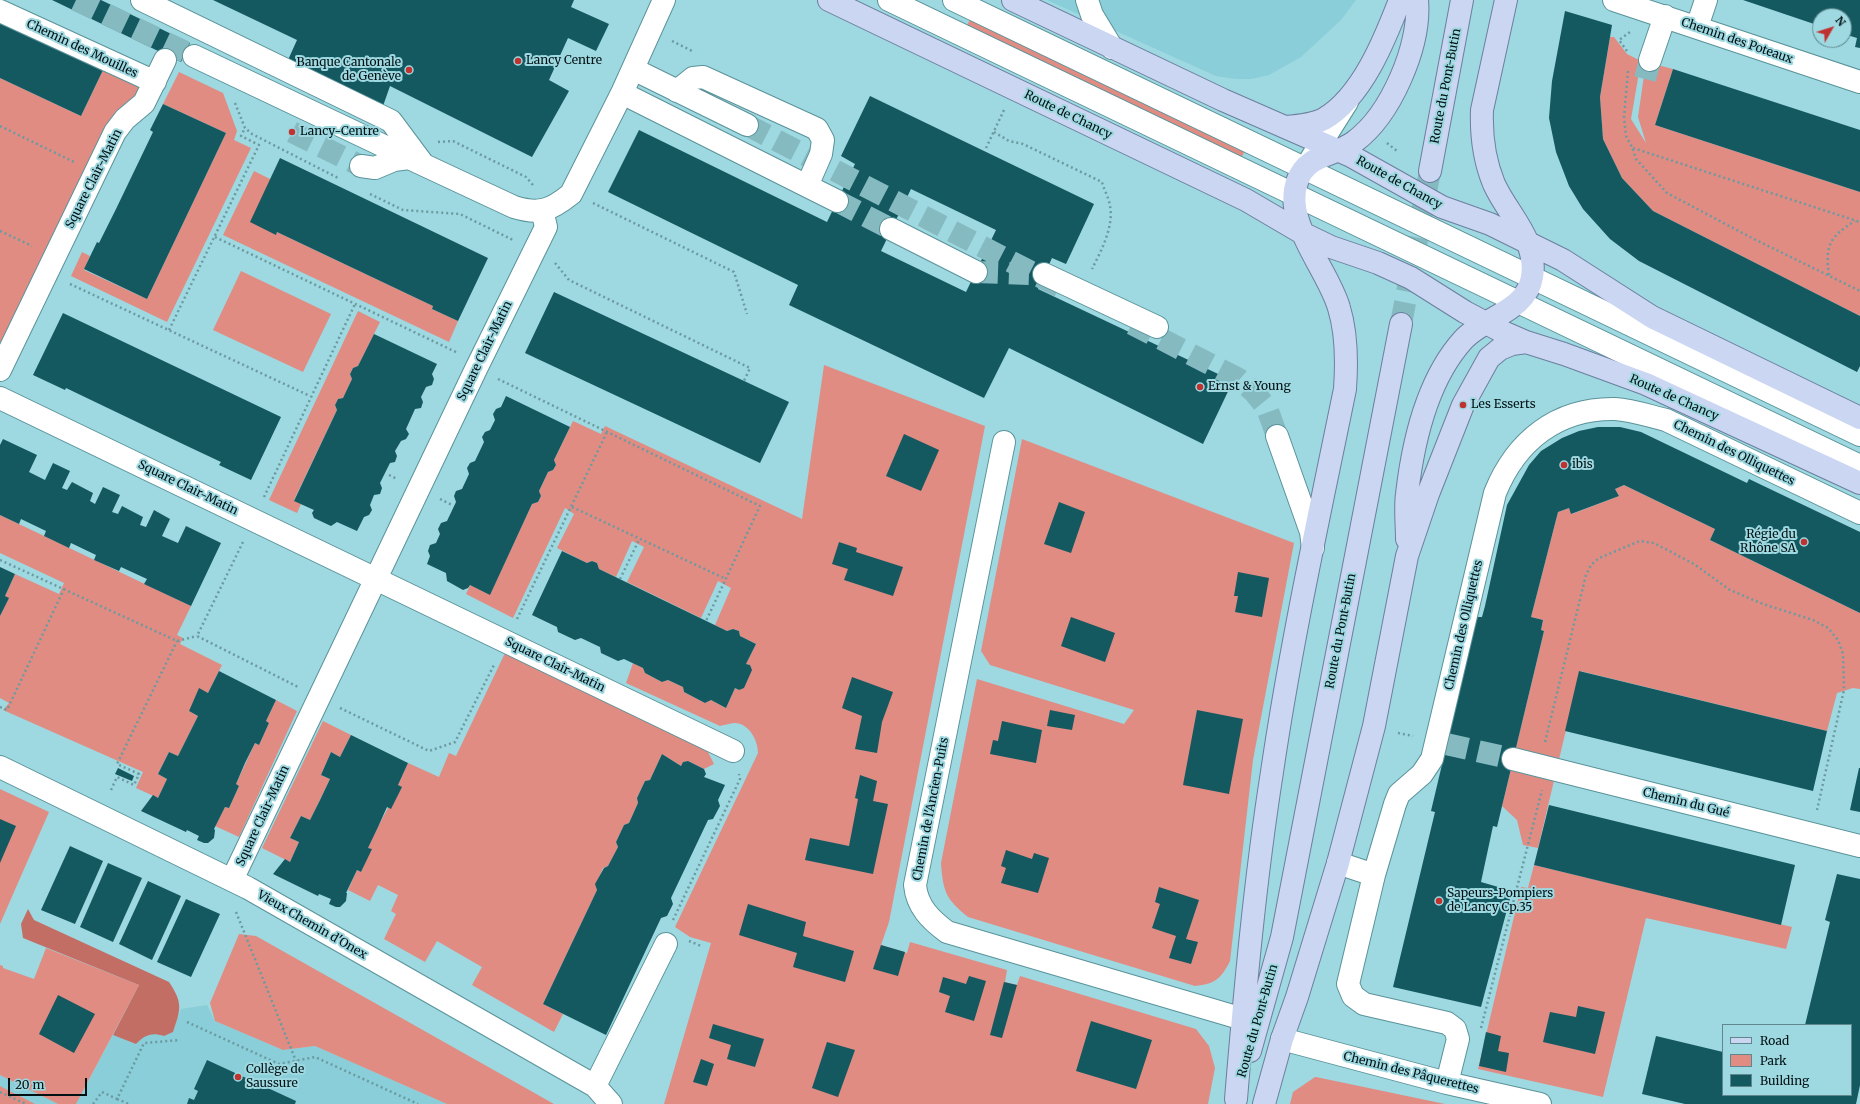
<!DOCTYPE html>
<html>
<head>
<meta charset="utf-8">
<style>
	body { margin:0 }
	#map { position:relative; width:1860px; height:1104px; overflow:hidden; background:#9ed8e0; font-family:Merriweather,serif }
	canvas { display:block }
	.legend { position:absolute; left:1722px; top:1024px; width:130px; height:72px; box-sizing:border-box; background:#9ed8e0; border:1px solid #5f888e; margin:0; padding:5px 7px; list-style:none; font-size:12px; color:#001114 }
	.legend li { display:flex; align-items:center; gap:8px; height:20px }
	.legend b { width:20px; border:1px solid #5f888e }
	.north { position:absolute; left:1812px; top:8px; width:40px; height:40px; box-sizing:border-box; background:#9ed8e0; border:1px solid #5f888e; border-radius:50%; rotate:51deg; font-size:11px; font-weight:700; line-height:16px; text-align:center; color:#001114 }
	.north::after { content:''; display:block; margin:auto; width:14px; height:18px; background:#c0322f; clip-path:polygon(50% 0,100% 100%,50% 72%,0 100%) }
	.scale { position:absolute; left:8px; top:1078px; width:79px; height:18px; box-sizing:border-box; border:2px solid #001114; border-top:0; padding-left:5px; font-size:12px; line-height:14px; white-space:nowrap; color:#001114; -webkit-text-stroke:3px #9ed8e0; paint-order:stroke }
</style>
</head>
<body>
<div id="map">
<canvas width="1860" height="1104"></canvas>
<ul class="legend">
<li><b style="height:5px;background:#cad6f2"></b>Road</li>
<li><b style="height:11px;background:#e08c83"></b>Park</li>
<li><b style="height:11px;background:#145860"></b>Building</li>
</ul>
<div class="north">N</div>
<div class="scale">20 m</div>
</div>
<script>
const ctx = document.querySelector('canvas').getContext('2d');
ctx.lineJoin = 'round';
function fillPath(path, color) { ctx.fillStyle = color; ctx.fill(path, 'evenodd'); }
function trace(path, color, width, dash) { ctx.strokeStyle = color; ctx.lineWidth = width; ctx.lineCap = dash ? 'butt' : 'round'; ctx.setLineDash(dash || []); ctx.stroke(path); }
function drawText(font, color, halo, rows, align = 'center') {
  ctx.font = font + ' Merriweather,serif'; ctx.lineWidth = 4; ctx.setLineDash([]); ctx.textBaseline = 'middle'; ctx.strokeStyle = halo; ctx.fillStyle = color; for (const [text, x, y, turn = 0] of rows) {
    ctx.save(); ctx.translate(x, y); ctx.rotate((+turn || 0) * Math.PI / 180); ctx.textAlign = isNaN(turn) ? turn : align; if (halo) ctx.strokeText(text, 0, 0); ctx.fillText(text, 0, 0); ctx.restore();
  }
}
fillPath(new Path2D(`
	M1047,0H1356L1341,20L1301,57L1269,75L1251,79H1236L1216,76Z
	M207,1005L215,1021L283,1050L315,1046L447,1104H76L113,1035L136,1044L144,1036L154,1033L164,1036L173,1032L181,1009Z
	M0,1075L58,1104H0Z`), '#89ced8');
fillPath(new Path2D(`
	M972,15L1247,147L1239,162L965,30Z
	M1610,37H1614L1627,54L1641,61L1631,119L1646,143L1638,117L1646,62L1673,69L1655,125L1860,192V316L1653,211L1622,178L1603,139L1600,97Z
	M103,70L147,84L0,355V78L81,116Z
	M179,72L223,93L237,131L234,140L251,148L167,322L71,276L82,252L90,256L84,270L147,299L226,133L163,104Z
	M254,171L270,179L276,234L277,232L433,306L432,309L458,321L449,342L223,235Z
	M241,271L331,314L303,372L213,330Z
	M358,311L380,322L358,366L353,368L350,374L352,379L343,398L338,399L335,405L337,410L294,500L301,504L297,513L269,500Z
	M824,365L985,426L889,922L881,945L907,953L910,942L1007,970L1005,982L1017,985L1020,976L1196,1029L1209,1046L1215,1068L1208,1104H664L711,943L690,937L675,927L758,753C758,741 750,724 735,723C731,723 725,725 720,726L626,683L633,663L643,668L645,673L662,682L668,680L683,687L684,692L705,703L711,700L726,708L735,688L739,690L750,665L746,664L756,644L740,636L739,631L733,629L727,631L715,625L731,588L718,581L701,618L627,582L644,547L632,541L616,577L599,569L597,563L592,561L587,563L557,548L574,514L565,508L513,618L466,594L470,585L490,594L532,504L538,502L541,496L539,491L548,472L553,470L556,465L554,460L573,421L601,434L605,426L802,519Z
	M1022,439L1294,543L1253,760L1230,961C1221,979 1215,984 1195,986L968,917C946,899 943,892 941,863L977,679L1124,724L1134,710L990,665L981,651Z
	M1624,485L1715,529L1710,540L1860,613V689L1853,688L1837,693L1827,731L1580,671L1538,848L1523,845L1517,820L1502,806L1544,631L1541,630L1543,620L1531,617L1558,512L1569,508L1572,514L1619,496L1615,489Z
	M0,515L191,606L177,635L183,638L180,644L222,665L208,693L199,689L189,711L198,716L178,756L169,752L158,774L167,779L158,798L136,788L143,772L3,710L9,703L0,698V616L8,598L5,596L15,574L59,594L64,583L0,553Z
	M506,651L707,750L714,764L704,769L688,761L683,762L681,766L662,754L650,780L645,781L637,798L638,803L629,823L624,825L616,842L618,847L608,866L603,868L596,884L597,890L543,1004L563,1014L554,1032L472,985L482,967L437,941L425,962L384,939L396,914L391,911L398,895L378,885L370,901L348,890L357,870L361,872L371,849L368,848C378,826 388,806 401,787L398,785L408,763L439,777L449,753L456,756Z
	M276,700L297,711L239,837L215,826L225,807L229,808L239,786L236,784L255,743L259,745L269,723L266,721Z
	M323,721L351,735L340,757L331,752L321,775L330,779L310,820L301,816L290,838L299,842L290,862L262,848Z
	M0,789L49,812L0,924Z
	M1534,865L1792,927L1786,949L1646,918L1603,1097L1478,1069L1521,887L1528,888Z
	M239,934L256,936L554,1104H447L315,1046L283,1050L215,1021L210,1003Z
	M46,948L139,985L76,1104H58L0,1075V965L3,966V968L34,979Z
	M1315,1077H1316L1445,1104H1290L1293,1092Z
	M0,1086L35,1104H0Z`), '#e08c83');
fillPath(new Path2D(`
	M28,909L34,920L169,982C183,1003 181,1009 173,1032L164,1036C151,1032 145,1035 136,1044L113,1035L139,985L23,938L21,924Z`), '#c36e65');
fillPath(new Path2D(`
	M52,0H101L190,43L181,62Z
	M213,0H574L571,7L609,24L596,51L568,38L549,80L569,91L532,157L390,86L383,106L288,60L297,40Z
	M1743,0H1860V48L1855,47L1857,38L1844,34V16H1820V26Z
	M1565,11L1612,25L1600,97L1603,139L1622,178L1653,211L1860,316V366L1857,372L1639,261L1610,239L1583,209L1569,186L1556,152L1549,118L1552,81Z
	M0,21L103,70L81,116L0,78Z
	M1673,69L1860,130V192L1655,125Z
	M870,96L1094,204L1066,264L1052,258L1038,289L1233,381L1203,444L1009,348L984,398L789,305L798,285L608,192L639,130L827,222L855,164L841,156ZM911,189L996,230L966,292L881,251Z
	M163,104L226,133L147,299L84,269L97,242L99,243L116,209L153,132L150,130Z
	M280,158L488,258L458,321L432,309L433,306L277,232L276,235L250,222Z
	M554,292L789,402L760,463L525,353Z
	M63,313L281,417L251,480L219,465L221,462L187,446L66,388L65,390L33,375Z
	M374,334L437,364L432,374L434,379L432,385L426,387L421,397L423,402L421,408L415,409L406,429L409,434L406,439L401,441L395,451L397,456L395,462L390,463L380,483L382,488L380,494L374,495L370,505L372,510L369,515L364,517L357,531L337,522L331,526L314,518L312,513L314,510L294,501L337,410L335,405L338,399L343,398L352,379L350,374L353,368L358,366Z
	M506,396L570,427L554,460L556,465L553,470L548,472L539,491L541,496L538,502L532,504L490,595L470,585L468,588L463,590L447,581L446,573L427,564L430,556L428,551L430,545L436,543L440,534L438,529L441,523L447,521L456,502L454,496L456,491L462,489L469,474L467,468L470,463L475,461L484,442L482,437L485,432L490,430L495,420L493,414L496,409L501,407Z
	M1598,427H1620L1641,432L1747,483L1749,479L1860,532V613L1710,540L1715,529L1624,485L1615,489L1619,496L1571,514L1569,508L1558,512L1531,617L1543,620L1541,630L1544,631L1497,827L1493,826L1481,882L1512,891L1481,1007L1393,987L1435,812L1431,811L1477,617H1482L1485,606L1507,505L1529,465L1541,451L1562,438L1579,431Z
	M904,434L939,450L921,491L886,476Z
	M3,439L37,455L29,472L45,480L53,463L70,471L62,488L67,490L72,482L93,493L90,501L95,504L103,487L120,495L112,512L118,514L122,506L143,517L140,525L146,527L154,510L170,519L162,536L178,543L186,526L221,543L191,606L144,584L147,579L121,567L119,571L94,560L96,555L71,543L69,548L44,536L46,531L21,519L19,524L0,515V445Z
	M1059,502L1085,512L1071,553L1044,544Z
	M839,542L857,548L856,552L903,567L893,596L844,580L848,569L832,564Z
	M562,551L587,563L592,561L597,563L599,569L727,631L733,629L739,631L740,636L756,644L746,664L750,665L752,670L744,688L739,690L735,688L726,708L711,700L705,703L684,692L683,687L668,680L662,682L645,673L643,668L624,659L618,661L601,653L600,647L581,638L575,640L558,632L557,627L532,615Z
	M0,567L15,574L5,596L9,598L0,616Z
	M1238,572L1269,578L1262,617L1235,612L1238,596H1234Z
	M1071,617L1115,633L1105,662L1061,646Z
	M219,671L276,700L266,721L269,723L259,745L255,743L245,763L236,784L239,786L229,808L225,807L214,829L215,830L214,838L208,843H204L197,840L199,836L187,830L186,832L141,811L153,795L158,798L167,779L158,774L169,752L178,756L198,716L189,711L199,688L208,693Z
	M1579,671L1827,731L1813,791L1565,731Z
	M852,677L893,692L882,722L877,753L855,749L862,716L842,708Z
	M1050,710L1075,715L1072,730L1047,726Z
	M1197,710L1243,719L1229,794L1183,785Z
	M1002,721L1042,730L1036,763L990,754L993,740L998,741Z
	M351,735L408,763L398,785L402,787L391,809L387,807L378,827L368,848L372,849L361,872L357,870L346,893H347L346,901L340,907H336L329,904L331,899L319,894L318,896L273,874L285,859L290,862L299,842L290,838L301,816L310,820L320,800L330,779L321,775L331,752L340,757Z
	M662,754L681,766L683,762L688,761L704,769L706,774L704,777L725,785L718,800L720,806L713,819L708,820L671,898L673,904L667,916L661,918L606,1035L543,1004L597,890L595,884L604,868L608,866L618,847L616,842L624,825L629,823L638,803L637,798L645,781L650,780Z
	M118,768L134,776L132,781L115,774Z
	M1859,768H1860V812L1850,810Z
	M860,775L877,781L873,801L888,804L873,874L805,860L810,838L849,846L858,799L855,798Z
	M1549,805L1795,865L1781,925L1534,865Z
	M0,819L16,826L0,863Z
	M70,846L103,861L75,924L41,910Z
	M1006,850L1032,859L1034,853L1049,858L1038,893L1001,883L1006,868L1001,866Z
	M108,863L142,878L113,942L80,927Z
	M1837,874L1860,879V1085L1856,1104H1685L1642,1094L1656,1036L1723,1052V1095H1851V1025H1805L1830,922L1825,920Z
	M148,881L181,896L152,960L119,944Z
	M1159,887L1199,900L1186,939L1198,942L1191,964L1169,958L1176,936L1152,928L1160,904L1155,902Z
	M186,899L220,914L191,977L157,962Z
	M748,904L806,922L803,936L854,951L845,982L793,967L797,953L739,935Z
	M881,945L905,952L898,976L873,969Z
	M969,976L986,981L974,1021L945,1012L950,996L939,992L943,977L966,984Z
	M1004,982L1017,985L1002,1038L990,1035Z
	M58,995L95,1014L74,1053L39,1034Z
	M1578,1006L1605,1012L1595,1054L1543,1042L1550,1012L1576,1017Z
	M1091,1021L1152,1040L1136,1089L1076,1071Z
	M713,1024L764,1039L755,1067L727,1059L731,1045L709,1038Z
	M1486,1032L1501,1036L1498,1051L1509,1053L1506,1072L1479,1066Z
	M827,1042L855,1050L838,1097L812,1088Z
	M701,1059L714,1064L707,1086L693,1082Z
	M207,1060L296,1101L295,1104H187L189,1098L194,1100L198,1091L194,1089Z`), '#145860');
trace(new Path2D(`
	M76,0L194,56
	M1645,79L1650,60
	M747,125L1060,287
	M292,132L361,166
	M837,201L891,229
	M976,272L1029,274
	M1132,324L1239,379L1254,392L1267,408L1277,436
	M1446,744L1513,759`), '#86bac1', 22, [22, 11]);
trace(new Path2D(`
	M1401,324L1430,171`), '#86bac1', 22, [22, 11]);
const minor = new Path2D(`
	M142,0L391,121L423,164
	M889,0L1860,466
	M954,0L1860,435
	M1087,0L1092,15L1112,48
	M1614,0L1860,82
	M0,11L155,82
	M1697,27L1706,0
	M194,56L409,158
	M1650,60L1665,16
	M633,69L747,125
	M622,93L807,186L821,154L823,140L817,129L703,77L693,78L677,91
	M1311,159L1347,102
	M361,166L375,168L394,160L409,158L514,207C540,215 551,210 571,194L622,93L664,0
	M807,186L837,201
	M891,229L976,272
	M1044,274L1157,327
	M0,370L115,132L125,119L144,103L165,60
	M0,398L733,751
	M1277,436L1311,532L1313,548
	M1004,442L915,885C917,907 931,920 947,932L1243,1019
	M1513,759L1860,846
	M0,767L248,888L595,1086L611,1104
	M1338,863L1374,875
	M232,880L476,369L546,227L542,210
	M1282,1039L1447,1083L1540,1104
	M1447,1083L1458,1039L1455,1029L1447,1023L1364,1004L1353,996L1348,984L1374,875L1395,804L1399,794L1422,774L1432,759L1495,493C1516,441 1557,408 1615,409C1632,410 1649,416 1666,420L1860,513
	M595,1086L666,944`);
const major = new Path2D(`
	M829,0L1246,200L1304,234L1331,247L1378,263L1411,278L1465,312L1503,332L1526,342L1564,354L1646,384L1860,483
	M1013,0L1223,100L1351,156L1442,207L1490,224L1563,260L1652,317L1860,418
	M1285,127C1298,126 1312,125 1324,119C1362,97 1385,39 1400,0
	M1430,171L1462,0
	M1407,539C1407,524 1405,508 1407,494C1413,442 1427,380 1463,340C1484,317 1527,311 1532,277C1538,240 1508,215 1494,184C1484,160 1481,136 1482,110L1506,0
	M1250,1051L1282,937L1401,324
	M1236,1099C1245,990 1255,880 1272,772C1291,643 1319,516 1345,389C1347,361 1347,334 1339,308C1328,269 1283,223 1297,182C1306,154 1335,156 1354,142C1391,115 1421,45 1417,0
	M1264,1104L1282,1039L1297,997L1338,863L1374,726L1407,556L1428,494L1463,405L1489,358L1500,349L1512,344L1526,342`);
trace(minor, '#5a939a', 24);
trace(major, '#6c7f9f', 24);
trace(new Path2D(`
	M672,41L694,52
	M1627,51L1619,40L1630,32
	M1628,71L1624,117L1626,136L1632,147L1636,159L1667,193L1750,237L1860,291
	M235,103L245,128L252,134L340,179
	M0,126L74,162
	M994,132L1009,141L1023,144L1102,182C1104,190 1109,198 1110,206C1114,227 1101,251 1092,269
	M438,142L453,141L526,177L533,185
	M1387,143L1397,151
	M986,148L1004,110
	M1633,148L1860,222
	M370,194L403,210L460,214L513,240
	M593,203L734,272L747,314
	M0,231L32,246
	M215,237L458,353
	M555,263L569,280L750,368L744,381
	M1829,275C1825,246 1829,237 1855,221
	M70,284L310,396
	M169,330L259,145L241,136L245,128
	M498,379L760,506L706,621
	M389,475L397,479
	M264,497L355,304
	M440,499L452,505
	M572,507L726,579
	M243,542L197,636L298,687
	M0,560L177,641L197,636
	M620,579L639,540
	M517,619L607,432
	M0,707L7,710L64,589
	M340,708L429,751L455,742L495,663
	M1398,733L1413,736
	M1545,742L1586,575L1591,565L1599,558L1640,541L1654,543L1694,564L1730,590L1763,604L1813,620L1828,628L1838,640L1843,654L1844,690L1817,810
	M111,790L117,777L134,785L139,774L117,764L177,641
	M236,912L296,1061
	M673,920L740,779L739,774
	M689,941L701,946
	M187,1022L279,1064L315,1057L418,1104
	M1481,1028L1542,790
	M0,1092L26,1104
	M117,1099L129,1104
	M93,1104L102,1092L117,1099L144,1043L180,1040`), '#6c9aa0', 2.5, [2, 3]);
trace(minor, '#fff', 22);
trace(major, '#cad6f2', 22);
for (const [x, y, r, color] of [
	[518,61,4,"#c0322f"],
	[409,70,4,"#c0322f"],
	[292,132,4,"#c0322f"],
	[1200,387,4,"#c0322f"],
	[1463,405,4,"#c0322f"],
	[1564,465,4,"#c0322f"],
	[1804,542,4,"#c0322f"],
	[1439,901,4,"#c0322f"],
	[238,1077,4,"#c0322f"]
]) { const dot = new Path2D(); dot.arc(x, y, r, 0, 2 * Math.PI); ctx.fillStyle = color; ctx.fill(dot); trace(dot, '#9ed8e0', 1.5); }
drawText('12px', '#001114', '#9ed8e0', [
	["Chemin des Poteaux",1737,41,19],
	["Chemin des Mouilles",82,49,25],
	["Route du Pont-Butin",1446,86,-79],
	["Route de Chancy",1068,115,26],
	["Square Clair-Matin",94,179,-63],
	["Route de Chancy",1399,183,29],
	["Square Clair-Matin",485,351,-64],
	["Route de Chancy",1674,398,24],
	["Chemin des Olliquettes",1734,453,26],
	["Square Clair-Matin",188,488,26],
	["Chemin des Olliquettes",1464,625,-77],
	["Route du Pont-Butin",1341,631,-79],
	["Square Clair-Matin",555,665,26],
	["Chemin du Gué",1686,803,14],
	["Chemin de l'Ancien-Puits",931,809,-79],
	["Square Clair-Matin",263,816,-65],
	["Vieux Chemin d'Onex",312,925,30],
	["Route du Pont-Butin",1258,1021,-74],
	["Chemin des Pâquerettes",1411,1073,14]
]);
drawText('12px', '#001114', '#9ed8e0', [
	["Lancy Centre",526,61],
	["Banque Cantonale",401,63,"right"],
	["de Genève",401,77,"right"],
	["Lancy-Centre",300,132],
	["Ernst & Young",1208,387],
	["Les Esserts",1471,405],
	["ibis",1572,465],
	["Régie du",1796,535,"right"],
	["Rhône SA",1796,549,"right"],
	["Sapeurs-Pompiers",1447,894],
	["de Lancy Cp.35",1447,908],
	["Collège de",246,1070],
	["Saussure",246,1084]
], 'left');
</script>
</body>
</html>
